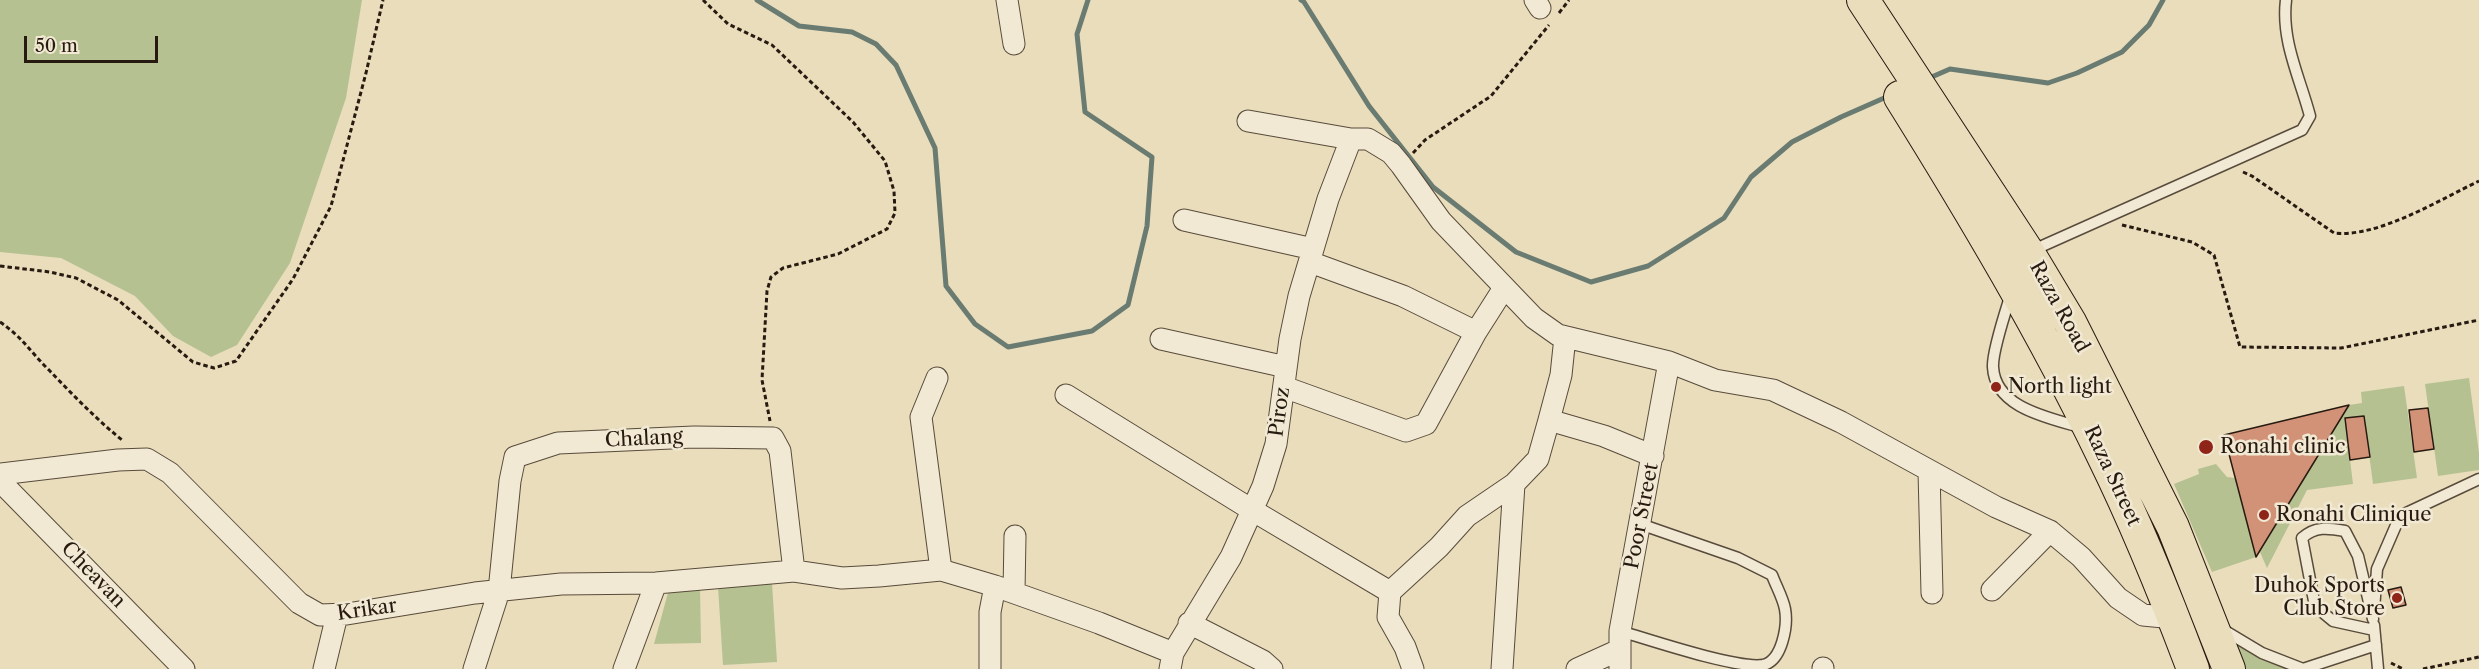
<!DOCTYPE html>
<html>
<head>
<meta charset="utf-8">
<style>
	body { margin:0 }
	#map { position:relative; width:2479px; height:669px; overflow:hidden; background:#e9ddbc; font-family:"Libre Caslon Text",serif }
	canvas { display:block }
	.scale { position:absolute; left:24px; top:36px; width:134px; height:27px; box-sizing:border-box; border:3px solid #271a10; border-top:0; padding-left:8px; font-size:18px; line-height:21px; white-space:nowrap; color:#271a10; -webkit-text-stroke:4px #f1e9d3; paint-order:stroke }
</style>
</head>
<body>
<div id="map">
<canvas width="2479" height="669"></canvas>
<div class="scale">50 m</div>
</div>
<script>
const ctx = document.querySelector('canvas').getContext('2d');
ctx.lineJoin = 'round';
function fillPath(path, color) { ctx.fillStyle = color; ctx.fill(path, 'evenodd'); }
function trace(path, color, width, dash) { ctx.strokeStyle = color; ctx.lineWidth = width; ctx.lineCap = dash ? 'butt' : 'round'; ctx.setLineDash(dash || []); ctx.stroke(path); }
function drawText(font, color, halo, rows, align = 'center') {
  ctx.font = font + ' "Libre Caslon Text",serif'; ctx.lineWidth = 5; ctx.setLineDash([]); ctx.textBaseline = 'middle'; ctx.strokeStyle = halo; ctx.fillStyle = color; for (const [text, x, y, turn = 0] of rows) {
    ctx.save(); ctx.translate(x, y); ctx.rotate((+turn || 0) * Math.PI / 180); ctx.textAlign = isNaN(turn) ? turn : align; if (halo) ctx.strokeText(text, 0, 0); ctx.fillText(text, 0, 0); ctx.restore();
  }
}
fillPath(new Path2D(`
	M0,0H362L346,98L290,263L237,345L211,357L173,336L135,296L61,258L0,252Z
	M2469,378L2479,453V470L2438,476L2425,384Z
	M2404,386L2417,478L2373,484L2364,416L2345,418L2353,484L2307,490L2267,568L2260,552L2349,405L2362,403L2361,392Z
	M2216,464L2227,477L2235,478L2256,557L2212,572L2174,484L2199,474L2198,469Z
	M772,583L777,662L723,665L718,587Z
	M700,587L701,643L654,644L669,589Z
	M2234,643L2284,666L2286,669H2243Z`), '#b6c191');
trace(new Path2D(`
	M757,0L799,26L852,32L876,44L896,65L935,148L946,286L975,324L1008,347L1092,331L1128,305L1147,226L1152,157L1085,112L1077,34L1088,0
	M1301,0L1304,2L1369,106L1433,187L1516,252L1591,282L1648,266L1724,218L1751,177L1792,142L1841,117L1891,95
	M1927,79L1950,69L2048,83L2077,73L2122,52L2149,25L2163,0`), '#6a7b71', 5);
const building = new Path2D(`
	M2349,405L2256,557L2224,435Z
	M2428,408L2434,449L2414,452L2409,410Z
	M2364,416L2370,457L2350,460L2345,418Z
	M2401,587L2406,605L2393,608L2388,590Z`);
fillPath(building, '#d29278');
trace(building, '#271a10', 1.5);
const lane = new Path2D(`
	M2031,251L2302,130L2310,116C2300,78 2281,41 2286,0
	M2011,294C2006,310 1992,352 1993,367C1995,409 2051,418 2083,428
	M2374,610L2377,569L2400,516L2479,479
	M2373,619L2358,556L2345,531C2328,528 2315,526 2302,538L2315,606L2333,621L2374,630
	M2374,625L2378,669
	M2222,629L2262,653L2303,669L2376,645
	M1620,631C1650,640 1737,669 1763,665C1782,661 1788,626 1785,609C1783,598 1776,586 1772,575L1738,558L1640,524`);
const street = new Path2D(`
	M1007,0L1014,44
	M1535,0L1540,8
	M1248,121L1351,139H1368L1391,153L1401,165L1441,221L1534,318L1558,335L1669,362L1715,380L1773,390L1841,422L1996,507L2050,531L2081,557L2118,598L2143,615L2174,618
	M1184,220L1313,249
	M1310,262L1403,296L1476,332
	M1161,339L1286,367
	M937,378L921,417L941,570
	M1284,387L1406,431L1426,424L1476,332L1504,288
	M1066,395L1252,510L1390,592
	M1549,420L1561,375L1565,337
	M1929,471L1932,593
	M0,474L118,460L147,459L170,473L299,603L320,615L347,614L475,593L561,584L656,583L794,571L842,578L879,576L941,570L995,586L1099,623L1173,653
	M0,481L184,669
	M1992,590L2050,531
	M1014,592L1015,536
	M1189,623L1263,661L1272,669
	M324,669L337,615
	M474,669L499,591L510,481L515,457L558,443L694,437L773,438L780,451L794,571
	M624,669L656,583
	M990,669V612L995,586
	M1170,669L1173,653L1231,557L1263,486L1276,444L1290,339L1299,296L1328,199L1351,139
	M1413,669L1405,647L1388,617L1390,592L1439,547L1467,516L1514,484L1538,459L1549,420L1604,436L1653,456
	M1502,669L1514,484
	M1577,669L1619,650
	M1620,669V631L1669,362
	M1823,669V668`);
const primary = new Path2D(`
	M1863,0L2028,252L2070,322L2173,527L2229,669
	M1900,97C1973,214 2043,332 2103,456C2137,525 2166,597 2193,669`);
trace(lane, '#584b3b', 13);
trace(street, '#584b3b', 23);
trace(primary, '#271a10', 34);
trace(new Path2D(`
	M703,0L728,24L772,45L853,122L885,161L894,191L895,213L887,229L838,254L783,268L771,277L767,291L762,380L770,421
	M1559,13L1569,0
	M1413,153L1425,140L1491,96L1549,25
	M2243,172L2252,176L2334,233C2378,238 2439,200 2479,181
	M2122,225L2192,242L2214,255L2240,347L2341,348L2479,320
	M0,266L50,272L76,278L118,300L193,362L214,368L236,361L293,279L331,206L366,73L383,0
	M0,322C22,337 29,350 47,368C71,393 95,418 122,440
	M2391,663L2403,669
	M2423,669L2479,657`), '#271a10', 3, [4.5, 3]);
trace(lane, '#f1e9d3', 10);
trace(street, '#f1e9d3', 21);
trace(primary, '#e9ddbc', 32);
for (const [x, y, r, color] of [
	[1996,387,6,"#8f2418"],
	[2206,447,8,"#8f2418"],
	[2264,515,6,"#8f2418"],
	[2397,598,6,"#8f2418"]
]) { const dot = new Path2D(); dot.arc(x, y, r, 0, 2 * Math.PI); ctx.fillStyle = color; ctx.fill(dot); trace(dot, '#f1e9d3', 2); }
drawText('20px', '#271a10', '#f1e9d3', [
	["Raza Road",2059,307,61],
	["Piroz",1280,412,-82],
	["Chalang",644,439,-3],
	["Raza Street",2112,476,65],
	["Poor Street",1642,516,-79],
	["Cheavan",93,575,46],
	["Krikar",367,610,-8]
]);
drawText('20px', '#271a10', '#f1e9d3', [
	["North light",2008,387],
	["Ronahi clinic",2220,447],
	["Ronahi Clinique",2276,515],
	["Duhok Sports",2385,586,"right"],
	["Club Store",2385,609,"right"]
], 'left');
</script>
</body>
</html>
